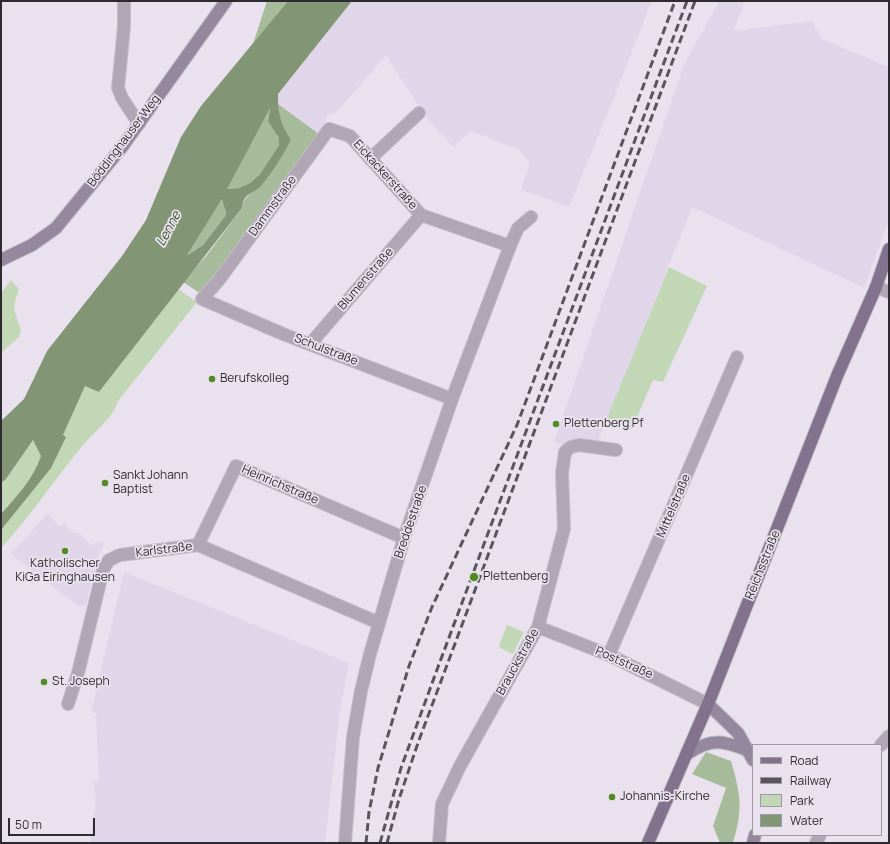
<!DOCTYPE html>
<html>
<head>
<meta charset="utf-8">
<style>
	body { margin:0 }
	#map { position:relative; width:890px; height:844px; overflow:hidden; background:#e9e2ee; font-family:Manrope,sans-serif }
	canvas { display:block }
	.frame { position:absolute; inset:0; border:2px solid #2d2b2f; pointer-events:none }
	.legend { position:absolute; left:752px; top:744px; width:130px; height:92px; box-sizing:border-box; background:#e9e2ee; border:1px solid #9e99a2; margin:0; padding:5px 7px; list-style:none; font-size:12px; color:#2d2b2f }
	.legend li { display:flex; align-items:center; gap:8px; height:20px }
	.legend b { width:20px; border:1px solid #9e99a2 }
	.scale { position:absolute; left:8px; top:818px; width:87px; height:18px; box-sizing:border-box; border:2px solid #2d2b2f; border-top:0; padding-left:5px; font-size:12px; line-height:14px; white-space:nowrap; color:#2d2b2f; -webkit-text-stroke:3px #e9e2ee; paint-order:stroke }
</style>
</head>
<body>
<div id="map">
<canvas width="890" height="844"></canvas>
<div class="frame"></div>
<ul class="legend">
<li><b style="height:5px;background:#82728d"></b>Road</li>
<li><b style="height:5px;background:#58555b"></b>Railway</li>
<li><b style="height:11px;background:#c2d7b6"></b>Park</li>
<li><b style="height:11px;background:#829676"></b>Water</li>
</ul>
<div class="scale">50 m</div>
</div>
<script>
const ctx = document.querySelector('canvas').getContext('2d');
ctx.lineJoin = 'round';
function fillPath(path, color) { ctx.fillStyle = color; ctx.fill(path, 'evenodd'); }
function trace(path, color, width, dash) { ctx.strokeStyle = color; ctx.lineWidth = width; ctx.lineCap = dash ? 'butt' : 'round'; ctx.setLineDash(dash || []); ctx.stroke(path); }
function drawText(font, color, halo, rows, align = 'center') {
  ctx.font = font + ' Manrope,sans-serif'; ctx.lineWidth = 3.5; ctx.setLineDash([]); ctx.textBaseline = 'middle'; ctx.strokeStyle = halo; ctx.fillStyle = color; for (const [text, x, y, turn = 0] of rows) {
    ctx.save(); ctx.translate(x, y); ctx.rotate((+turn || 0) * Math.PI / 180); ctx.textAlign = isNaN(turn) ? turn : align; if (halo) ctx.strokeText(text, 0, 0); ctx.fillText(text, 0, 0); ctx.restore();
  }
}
fillPath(new Path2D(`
	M352,1H652L609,110L569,207L521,190L530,163L519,150L471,131L453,147L426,117L386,55L336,113L328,115L319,134L278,104V94Z
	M719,1H745L734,31L812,21L822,39L889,67V220L864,288L692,207L593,454L554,442L684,65Z
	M48,513L59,527L64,523L70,531L81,534L91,546L98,541L103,543V548L99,553L86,605L78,606L11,554Z
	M124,572L349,663L339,718L325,843H90L96,802L93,782L99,781L96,713L91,712Z`), '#e1d6e9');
fillPath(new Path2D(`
	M669,267L707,286L663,382L653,380L632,429L607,418Z
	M11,280L19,289L15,301L14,309L21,330L19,337L1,353V293Z
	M178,289L197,302L118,401C113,418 96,430 84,444C55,478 32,515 1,548V530L66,437L63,435L85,385L99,392Z
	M33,440L41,456C33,479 17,496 1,514V483L6,479Z
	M507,625L524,632L513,654L500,648L499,645Z`), '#c2d7b6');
fillPath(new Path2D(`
	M267,1H288L253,44Z
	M278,104L319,134L211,288L198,292L183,282L207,255L242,208C244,196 251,194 259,187C267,181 285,149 291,139C283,128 278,117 278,104Z
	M270,107L268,122L279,138V145L260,174L250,183L239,188L226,189Z
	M222,199L227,212L226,215L203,245L186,255Z
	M706,752L731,761C741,795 743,809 733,843H720L713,826L726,788L692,774Z`), '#a6bb99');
fillPath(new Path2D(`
	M288,1H352L278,94C278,113 280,123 291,139C285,153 271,174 261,186C252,195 244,192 242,208L99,392L85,386L63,435L66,437L51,468L1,530V514C17,496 33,479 41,456L33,440L6,479L1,483V421L24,399L47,351L122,256L146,220L181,137L201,106ZM270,108L268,122L279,138V145L260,174L250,183L239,188L227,189ZM222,199L226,212V215L203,245L187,255Z`), '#829676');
const street = new Path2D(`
	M124,1V27L118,88L122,98L139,124
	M370,159L419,113
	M876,287L889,292
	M311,343L421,215
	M452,399L283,334L202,299L219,280L329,129L350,136L421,215L510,246
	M198,545L236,466L404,538
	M538,627L609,655L708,704
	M609,655L737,357
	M68,704L78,673L103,570L109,560L120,555L198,545L379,623
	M881,745L889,736
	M345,843L353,737L361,691L370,654L404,538L452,399L510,246L518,228L531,217
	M439,843L442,804L460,766L538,627L564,529L562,473L565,452L571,447L579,445L616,450
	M816,843L820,835`);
const secondary = new Path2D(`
	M1,260L32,245L56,228L122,147L226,1
	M708,704L738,733L753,760
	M687,754C711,738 722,740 749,751
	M753,843L755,835`);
const primary = new Path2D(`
	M648,843L708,704L837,376L876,287L889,249`);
trace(street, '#c3bdc8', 14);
trace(secondary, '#c3bdc8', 14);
trace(primary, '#c3bdc8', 14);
trace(street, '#b0a6b6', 12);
trace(secondary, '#95889e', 12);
trace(primary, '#82728d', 12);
trace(new Path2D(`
	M366,843L369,812L378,768L409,666L432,607L517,425L675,1
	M380,843L401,768L438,667L687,1
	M387,843L399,799L419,740L695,1`), '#58555b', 3, [8, 4]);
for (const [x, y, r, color] of [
	[212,379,4,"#538a24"],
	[556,424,4,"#538a24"],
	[105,483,4,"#538a24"],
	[65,551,4,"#538a24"],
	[474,577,5,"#538a24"],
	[44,682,4,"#538a24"],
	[612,797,4,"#538a24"]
]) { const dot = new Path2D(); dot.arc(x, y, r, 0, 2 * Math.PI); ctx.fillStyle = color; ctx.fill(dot); trace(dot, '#e9e2ee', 1.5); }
drawText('12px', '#2d2b2f', '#e9e2ee', [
	["Böddinghauser Weg",124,141,-53],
	["Eickackerstraße",385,175,48],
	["Dammstraße",273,206,-54],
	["Blumenstraße",366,279,-49],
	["Schulstraße",326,350,21],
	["Heinrichstraße",280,485,23],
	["Mittelstraße",674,506,-67],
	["Breddestraße",411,522,-71],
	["Karlstraße",164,550,-7],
	["Reichsstraße",763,565,-68],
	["Brauckstraße",518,662,-61],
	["Poststraße",624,663,24]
]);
drawText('12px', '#2d2b2f', '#e9e2ee', [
	["Berufskolleg",220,379],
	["Plettenberg Pf",564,424],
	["Sankt Johann",113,476],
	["Baptist",113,490],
	["Katholischer",65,564,"center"],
	["KiGa Eiringhausen",65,578,"center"],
	["Plettenberg",483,577],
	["St. Joseph",52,682],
	["Johannis-Kirche",620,797]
], 'left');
drawText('italic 13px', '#3a5726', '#e9e2ee', [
	["Lenne",169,229,-62]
]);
</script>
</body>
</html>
